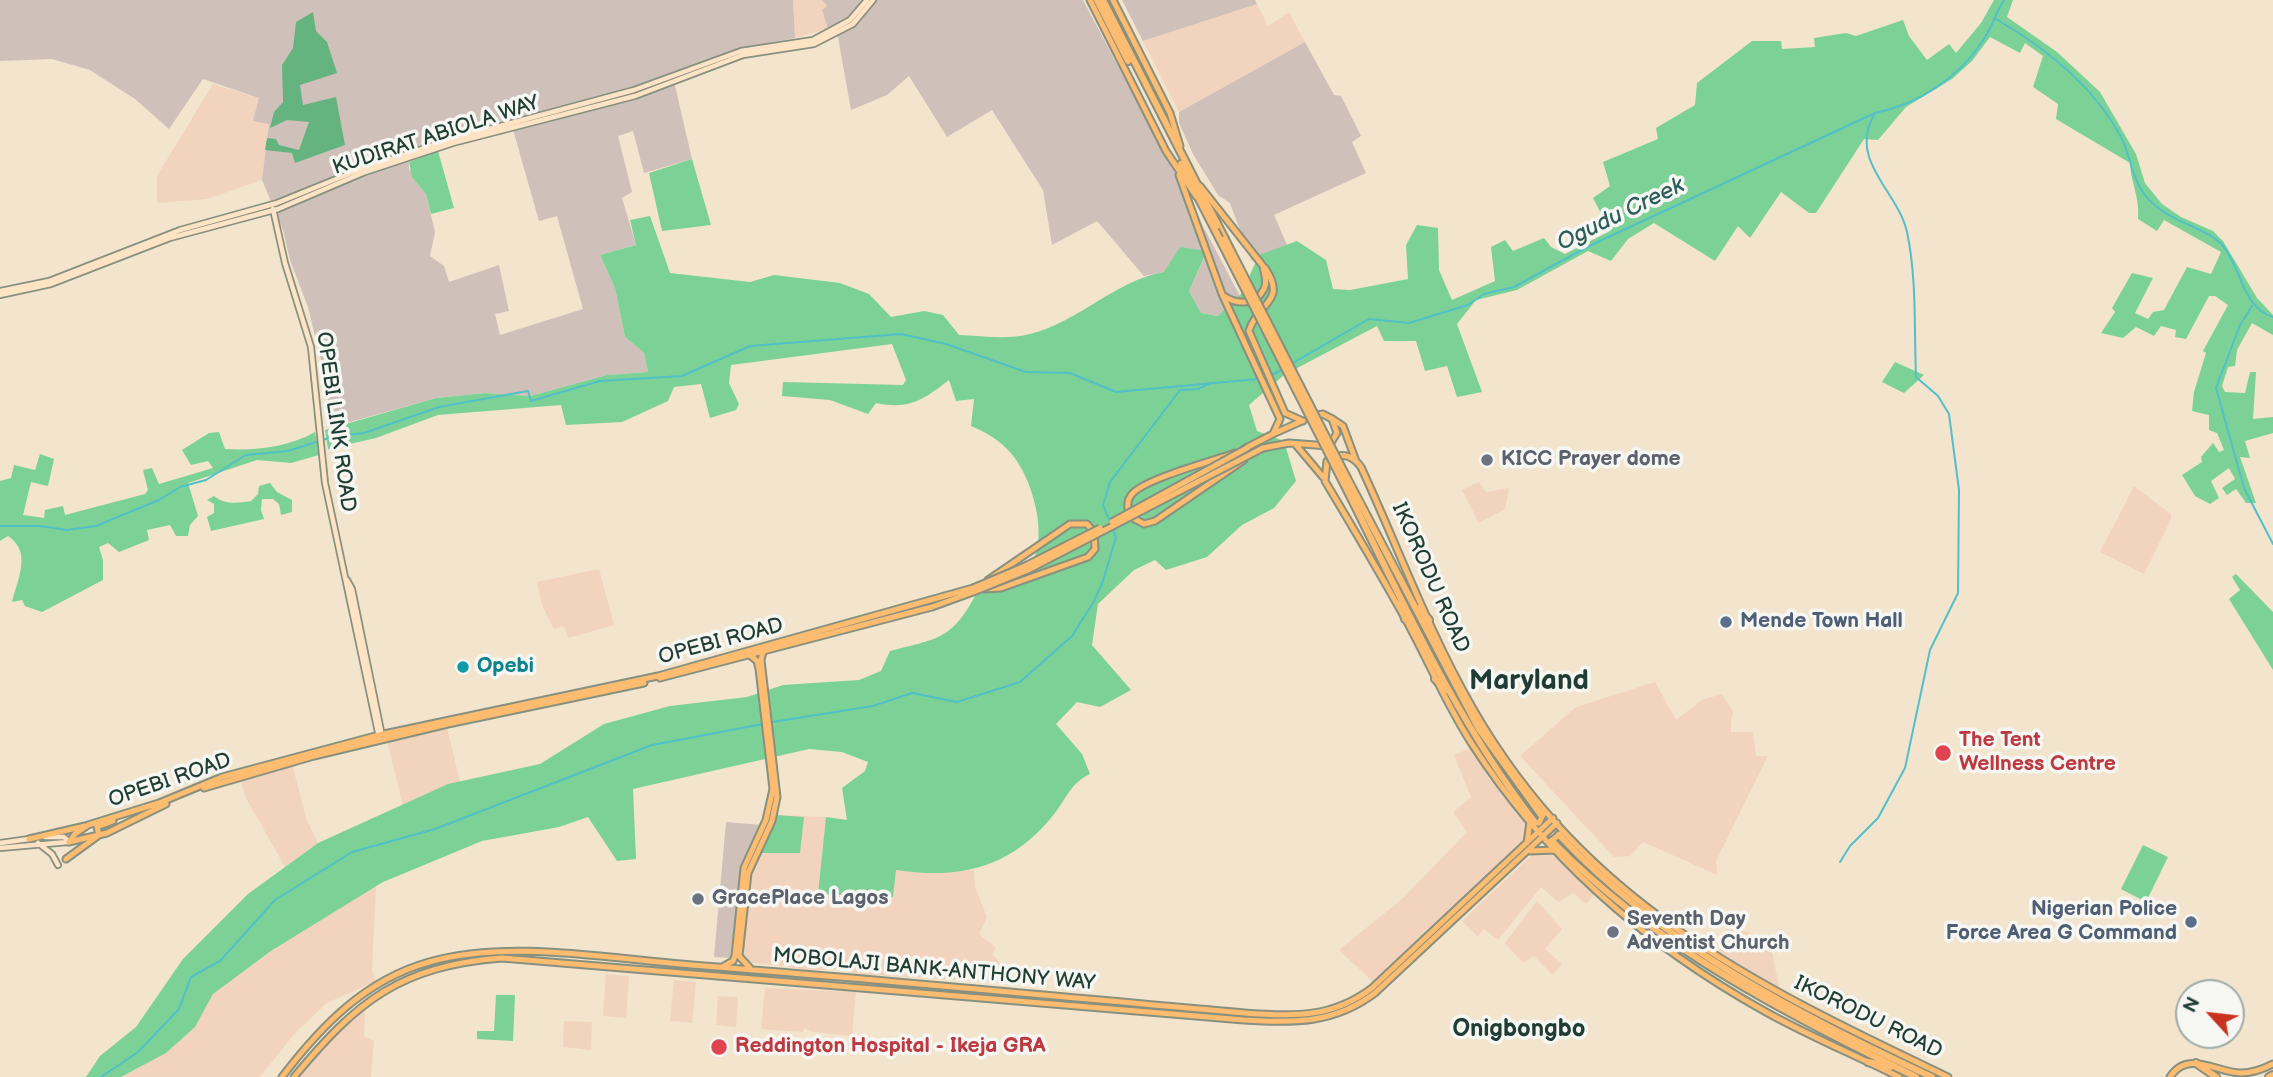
<!DOCTYPE html>
<html>
<head>
<meta charset="utf-8">
<style>
	body { margin:0 }
	#map { position:relative; width:2273px; height:1077px; overflow:hidden; background:#f2e4cd; font-family:"Balsamiq Sans",sans-serif }
	canvas { display:block }
	.north { position:absolute; left:2175px; top:979px; width:70px; height:70px; box-sizing:border-box; background:#f6f6f2; border:2px solid #a0aca6; border-radius:50%; rotate:297deg; font-size:19px; font-weight:700; line-height:28px; text-align:center; color:#1f3d34 }
	.north::after { content:''; display:block; margin:auto; width:24px; height:32px; background:#c8321e; clip-path:polygon(50% 0,100% 100%,50% 72%,0 100%) }
</style>
</head>
<body>
<div id="map">
<canvas width="2273" height="1077"></canvas>
<div class="north">N</div>
</div>
<script>
const ctx = document.querySelector('canvas').getContext('2d');
ctx.lineJoin = 'round';
function fillPath(path, color) { ctx.fillStyle = color; ctx.fill(path, 'evenodd'); }
function trace(path, color, width, dash) { ctx.strokeStyle = color; ctx.lineWidth = width; ctx.lineCap = dash ? 'butt' : 'round'; ctx.setLineDash(dash || []); ctx.stroke(path); }
function drawText(font, color, halo, rows, align = 'center') {
  ctx.font = font + ' "Balsamiq Sans",sans-serif'; ctx.lineWidth = 7; ctx.setLineDash([]); ctx.textBaseline = 'middle'; ctx.strokeStyle = halo; ctx.fillStyle = color; for (const [text, x, y, turn = 0] of rows) {
    ctx.save(); ctx.translate(x, y); ctx.rotate((+turn || 0) * Math.PI / 180); ctx.textAlign = isNaN(turn) ? turn : align; if (halo) ctx.strokeText(text, 0, 0); ctx.fillText(text, 0, 0); ctx.restore();
  }
}
fillPath(new Path2D(`
	M793,0H822L827,6L822,10L828,29L795,38Z
	M1257,4L1268,26L1289,12L1305,42L1179,112L1143,41Z
	M213,84L259,98L269,124L262,180L207,199L157,203V176Z
	M1479,482L1486,492L1509,488L1505,509L1479,523L1462,490Z
	M2134,486L2171,514V519L2144,574L2100,552Z
	M599,569L614,625L568,638L564,626L554,629L542,605L537,582Z
	M1655,682L1676,720L1702,700L1722,694L1734,713L1731,718V732H1753L1756,756H1768L1716,861L1717,875L1643,842L1630,856L1614,857L1520,756L1576,707Z
	M447,727L460,782L403,806L387,741Z
	M1471,748L1488,777L1526,824L1524,841L1373,982L1339,950L1402,899L1467,832L1453,812L1471,797L1454,755Z
	M292,764L307,821L318,843L285,867L246,798L240,778Z
	M776,815L826,817L819,894L893,897L896,870L953,872L974,870L975,887L987,917L979,934L996,948L992,954L1005,969L1007,983L856,974L839,969L808,971L788,967L786,962L783,966L745,962L742,957L750,879Z
	M1535,852L1553,855L1594,895L1586,904L1573,893L1558,902L1541,887L1498,940L1484,929L1478,937L1462,921Z
	M376,886L372,971L376,981L327,1003L295,1033L260,1077H121L139,1068L195,1027L213,994L271,951Z
	M1537,901L1562,929L1545,949L1562,964L1553,975L1534,956L1523,963L1505,943Z
	M1727,929L1748,932L1771,947L1780,991L1718,955Z
	M606,974L629,976L626,1018L603,1016Z
	M674,980L696,982L692,1023L670,1021Z
	M765,988L856,992L852,1036L813,1032L804,1028L803,1032L761,1029Z
	M718,996L738,997L736,1027L716,1025Z
	M365,1006L364,1036L374,1041L371,1077H299L333,1037Z
	M564,1021L592,1022L591,1050L563,1047Z`), '#f2d4be');
fillPath(new Path2D(`
	M0,0H793L795,38L759,45L672,73L692,159L644,173L633,131L618,136L632,192L622,198L636,245L600,255L615,288L625,337L644,353L648,372L607,375L530,396L486,393L436,398L332,427L322,365L308,307L290,260L283,230L262,180L269,124L253,121L259,98L203,79L169,129L135,99L90,70L52,59L0,61ZM510,119L539,221L557,216L583,309L500,335L495,314L509,311L499,265L449,282L444,266L430,256L435,232L426,194L409,169L408,149Z
	M822,0H1083L1240,296L1219,316L1201,313L1189,291L1207,252L1164,272L1144,276L1097,221L1052,245L1043,190L992,110L947,137L909,76L887,95L851,110L836,26L828,29L822,10L827,6Z
	M1122,0H1255L1257,4L1143,41Z
	M1305,42L1334,95L1341,96L1361,136L1352,142L1366,173L1274,215L1287,245L1251,260L1230,203L1218,195L1193,154L1179,123V112Z
	M726,822L761,825L741,872L731,958L714,957Z`), '#cfc0ba');
fillPath(new Path2D(`
	M1994,0H2013L2007,17L2057,52L2100,92L2136,154L2145,183L2162,204L2181,217L2213,231L2223,241L2257,298L2273,315V335L2252,323L2237,350L2235,366L2228,367L2222,386L2225,392L2245,393L2250,372H2256L2253,419L2273,417V433L2245,441L2250,458L2240,457L2256,503H2246L2236,489L2227,495L2222,488L2235,479L2229,468L2211,481L2219,498L2210,504L2195,496L2182,475L2202,462L2201,457L2213,443L2219,452L2224,450L2217,433L2209,430V415L2192,411L2194,392L2206,353L2203,351L2228,305L2215,296H2209L2186,339L2175,337L2176,330L2161,326L2154,336L2136,327L2123,338L2101,333L2115,312L2112,308L2132,273L2153,278L2135,313L2148,319L2153,312L2164,310L2187,267L2211,274L2221,252L2164,220L2157,231L2138,219C2140,196 2131,185 2130,163L2056,119L2058,104L2033,87L2043,56L2025,43L2020,53L1990,37L1972,61L1952,79L1906,107L1878,140L1864,139L1816,213H1809L1781,192L1750,238L1738,226L1715,261L1654,223L1628,239L1611,261L1588,251L1517,290L1476,300L1457,324L1482,392L1457,397L1447,366L1425,371L1416,341H1384L1377,326L1284,375L1249,405L1257,431L1284,441L1296,481L1274,508L1242,525L1207,557L1166,570L1155,560L1134,570L1098,604L1092,645L1131,690L1100,707L1077,702L1056,724L1082,754L1090,774C1071,783 1067,797 1055,813C1013,867 962,880 896,870L893,897L818,894L826,817L847,820L842,788L865,771L868,762L842,752L809,749L633,789L636,859L617,861L588,817L559,827L482,841L383,882L271,951L213,994L195,1027L166,1053L121,1077H86L100,1056L136,1027L183,959L248,894L318,843L448,784L540,764L604,724L670,706L747,697L783,685L859,680L881,671L890,651C935,639 951,641 975,596C992,590 1021,582 1031,565C1050,535 1031,472 1007,449C996,438 985,432 971,426L974,399L956,401L949,380C923,400 909,410 876,403L868,414L830,400L782,396L783,382L903,385L906,380L892,344L731,365L729,383L739,404L736,410L710,418L701,384L674,387L668,401L622,422L566,425L561,405L438,415L376,438L328,449L325,430L436,398L486,393L530,396L607,375L648,372L644,353L625,337L615,288L600,255L636,245L630,220L650,216L670,273L750,282L774,275L840,283L869,294L891,317L924,311L943,315L959,335C982,336 1008,340 1030,334C1079,322 1114,281 1164,272L1180,247L1207,251L1189,291L1201,313L1218,316L1241,294L1259,255L1297,241L1326,260L1333,289L1350,290L1408,279L1406,245L1417,225L1438,228L1439,270L1452,300L1495,281L1491,247L1505,240L1513,251L1544,238L1551,247L1565,254L1610,231L1593,198L1610,186L1603,162L1658,139L1656,128L1695,105L1697,83L1752,41H1781L1782,49L1815,47L1814,38L1846,33L1856,36L1903,20L1909,36L1927,60L1949,44L1956,53L1981,23Z
	M438,151L454,208L431,214L426,194L412,177L409,162Z
	M692,159L711,225L662,231L649,173Z
	M1895,362L1924,375L1904,393L1882,382Z
	M219,432L225,449C255,451 289,447 315,432L319,455L291,463L257,460L188,483L198,516L190,525L188,536H176L170,525L147,530L149,540L119,552L108,543L99,547L103,560V580L42,612L25,606L22,600L12,602C18,578 32,552 8,536L0,541V481L11,478L14,465L35,470L40,454L54,459L48,486L31,482L23,515L44,518L45,510L63,506L65,515L145,494L148,490L143,470L152,468L159,484L213,468L208,461L191,465L182,450L209,433Z
	M270,483L277,492L292,500V512L281,515L279,504L273,499H262L261,510L264,519L211,531L207,517L214,513V504L207,500L214,496C225,505 238,503 251,501L258,494L259,486Z
	M2236,574L2273,612V670L2229,599L2240,590L2232,577Z
	M776,815L804,817L800,853H759Z
	M2143,845L2168,857L2146,902L2121,889Z
	M496,995H515L513,1041L477,1039V1031H494Z`), '#7cd296');
fillPath(new Path2D(`
	M313,12L316,31L327,42L337,73L300,85L303,105L336,97L345,145L295,163L292,153L265,150L267,138L276,139L279,145L299,150L309,122L287,120L270,128L274,112L283,102L282,65L293,48L296,22Z`), '#65b47f');
trace(new Path2D(`
	M1996,19C2046,48 2095,87 2122,139C2130,156 2133,180 2144,194C2166,223 2206,226 2223,246C2242,268 2242,308 2273,317
	M2252,306L2240,325L2216,388L2244,488L2273,544
	M1291,364L1369,319L1409,323L1468,305L1484,294L1514,287L1587,247L1875,113C1919,104 1960,77 1984,39C1992,27 1996,12 2004,0
	M1264,379L1283,369
	M1110,522L1103,505L1110,482L1180,390L1198,389L1211,383
	M0,526H40L67,530L96,526L159,500L180,487L206,480L246,455L288,451L332,437L364,433L439,407L528,391L531,401L600,381L682,376L750,346L901,334L946,344L1026,372L1070,373L1116,392L1258,379
	M772,722L873,706L912,693L957,702L1020,682L1072,636L1093,603L1102,584L1116,537L1112,527
	M1840,862L1850,846L1878,818L1905,768L1930,650L1958,593L1959,490L1949,414L1938,396L1916,377C1914,329 1917,279 1907,232C1898,191 1848,161 1874,115
	M101,1077L138,1052L179,1009L191,977L220,961L275,900L352,852L435,829L652,745L763,724`), '#51c0c7', 2);
trace(new Path2D(`
	M1541,815L1559,835
	M1534,821L1552,841`), '#c8c3ae', 6, [6, 3]);
const secondary = new Path2D(`
	M273,209L285,263L311,347L325,483L379,737
	M0,291L49,281L180,230L277,203L356,171L452,139L634,90L741,51L813,40L850,20L867,0
	M0,295L51,284L170,238L278,209L365,172L453,143L635,96L743,55L814,44L853,24L873,0
	M347,580L352,589L381,731
	M45,837H64L69,842
	M0,843L29,839
	M38,843L52,854L58,865
	M0,848L68,842`);
const primary = new Path2D(`
	M1090,0L1166,151L1196,196
	M1113,0L1170,113L1180,146
	M1179,175L1222,294L1280,419L1273,434L1244,449
	M1200,186L1263,266C1264,273 1268,282 1264,289C1256,305 1237,305 1224,296
	M1265,268C1288,302 1257,303 1249,331L1285,413L1303,421
	M1331,418L1343,426L1356,461
	M1273,434L1302,421
	M1296,445L1323,477
	M1263,448L1289,443L1329,446L1337,433L1332,419L1323,414L1314,416
	M1235,453C1212,461 1148,478 1133,493C1126,500 1127,509 1131,517L1144,524L1155,521L1244,460
	M983,589L1001,588L1088,557L1095,549L1094,532L1087,524H1070L988,580
	M660,678L932,607L976,591
	M204,788L314,756L448,724L644,683
	M1530,822L1539,823L1545,811
	M29,839L85,826
	M69,842L75,834L88,825L159,803L222,777L379,735L658,676L973,588
	M69,842L107,833L166,804
	M1527,843L1530,822
	M1530,851L1554,850L1551,841L1560,834
	M66,859L99,835L97,827L113,821
	M724,966L733,961L735,956L744,868L766,820L773,789L759,669L757,661L751,656
	M750,968L739,956L748,873L772,821L777,797L761,660L763,652
	M282,1077C321,1026 365,980 429,962C509,939 609,959 692,965C876,979 1060,997 1245,1013C1293,1016 1331,1019 1372,988L1553,818
	M294,1077C357,1001 400,966 502,958L1244,1020C1294,1023 1334,1024 1375,993L1557,823
	M1899,1077C1855,1055 1809,1036 1766,1012C1647,946 1546,859 1472,744C1446,704 1428,660 1405,618C1379,572 1352,526 1325,481L1327,461C1340,452 1352,454 1361,467C1398,547 1428,630 1472,707C1584,903 1753,984 1948,1077
	M2170,1077C2188,1049 2217,1073 2241,1073C2253,1073 2263,1069 2273,1064`);
const highway = new Path2D(`
	M1097,0L1128,61
	M1103,0L1225,239
	M1181,164L1215,230
	M1347,478L1479,729L1541,815
	M1343,482C1401,597 1454,718 1534,821
	M1401,604L1405,619
	M1419,608L1429,620
	M1435,679L1446,690
	M1559,835C1663,946 1796,1013 1932,1077
	M1552,841C1656,948 1784,1012 1916,1077
	M1868,1062L1890,1067
	M2196,1063L2216,1077
	M2269,1077L2273,1075`);
trace(secondary, '#889080', 8);
trace(primary, '#889080', 9);
trace(highway, '#889080', 10);
trace(secondary, '#fee4c5', 4.5);
trace(primary, '#fdbc6f', 5);
trace(highway, '#fdbc6f', 6);
const primaryBridge = new Path2D(`
	M1112,522L1247,448
	M973,588L1025,566L1100,528
	M976,591L1028,570L1263,448`);
const highwayBridge = new Path2D(`
	M1215,230L1343,482
	M1225,239L1347,478`);
trace(primaryBridge, '#889080', 9, []);
trace(highwayBridge, '#889080', 10, []);
trace(primaryBridge, '#fdbc6f', 5);
trace(highwayBridge, '#fdbc6f', 6);
for (const [x, y, r, color] of [
	[1487,460,7,"#6b7280"],
	[1726,622,7,"#5c6f8a"],
	[463,667,7,"#0f9aa8"],
	[1943,753,9,"#e0444e"],
	[698,899,7,"#6b7280"],
	[2191,922,7,"#5c6f8a"],
	[1613,932,7,"#6b7280"],
	[719,1047,9,"#e0444e"]
]) { const dot = new Path2D(); dot.arc(x, y, r, 0, 2 * Math.PI); ctx.fillStyle = color; ctx.fill(dot); trace(dot, '#f6f6f2', 2.5); }
drawText('21px', '#1f3d34', '#f6f6f2', [
	["KUDIRAT ABIOLA WAY",436,136,-18],
	["OPEBI LINK ROAD",335,422,82],
	["IKORODU ROAD",1430,578,66],
	["OPEBI ROAD",721,642,-15],
	["OPEBI ROAD",170,781,-19],
	["MOBOLAJI BANK-ANTHONY WAY",934,970,5],
	["IKORODU ROAD",1868,1018,26]
]);
drawText('bold 21px', '#5b616d', '#f6f6f2', [
	["KICC Prayer dome",1501,460],
	["GracePlace Lagos",712,899],
	["Seventh Day",1627,920],
	["Adventist Church",1627,944]
], 'left');
drawText('bold 21px', '#4e5e75', '#f6f6f2', [
	["Mende Town Hall",1740,622],
	["Nigerian Police",2177,910,"right"],
	["Force Area G Command",2177,934,"right"]
], 'left');
drawText('bold 21px', '#0d838f', '#f6f6f2', [
	["Opebi",477,667]
], 'left');
drawText('bold 21px', '#be3a42', '#f6f6f2', [
	["The Tent",1959,741],
	["Wellness Centre",1959,765],
	["Reddington Hospital - Ikeja GRA",735,1047]
], 'left');
drawText('italic 23px', '#2c5e59', '#f6f6f2', [
	["Ogudu Creek",1621,215,-26]
]);
drawText('bold 24px', '#1f3d34', '#f6f6f2', [
	["Onigbongbo",1519,1030]
]);
drawText('bold 28px', '#1f3d34', '#f6f6f2', [
	["Maryland",1529,682]
]);
</script>
</body>
</html>
